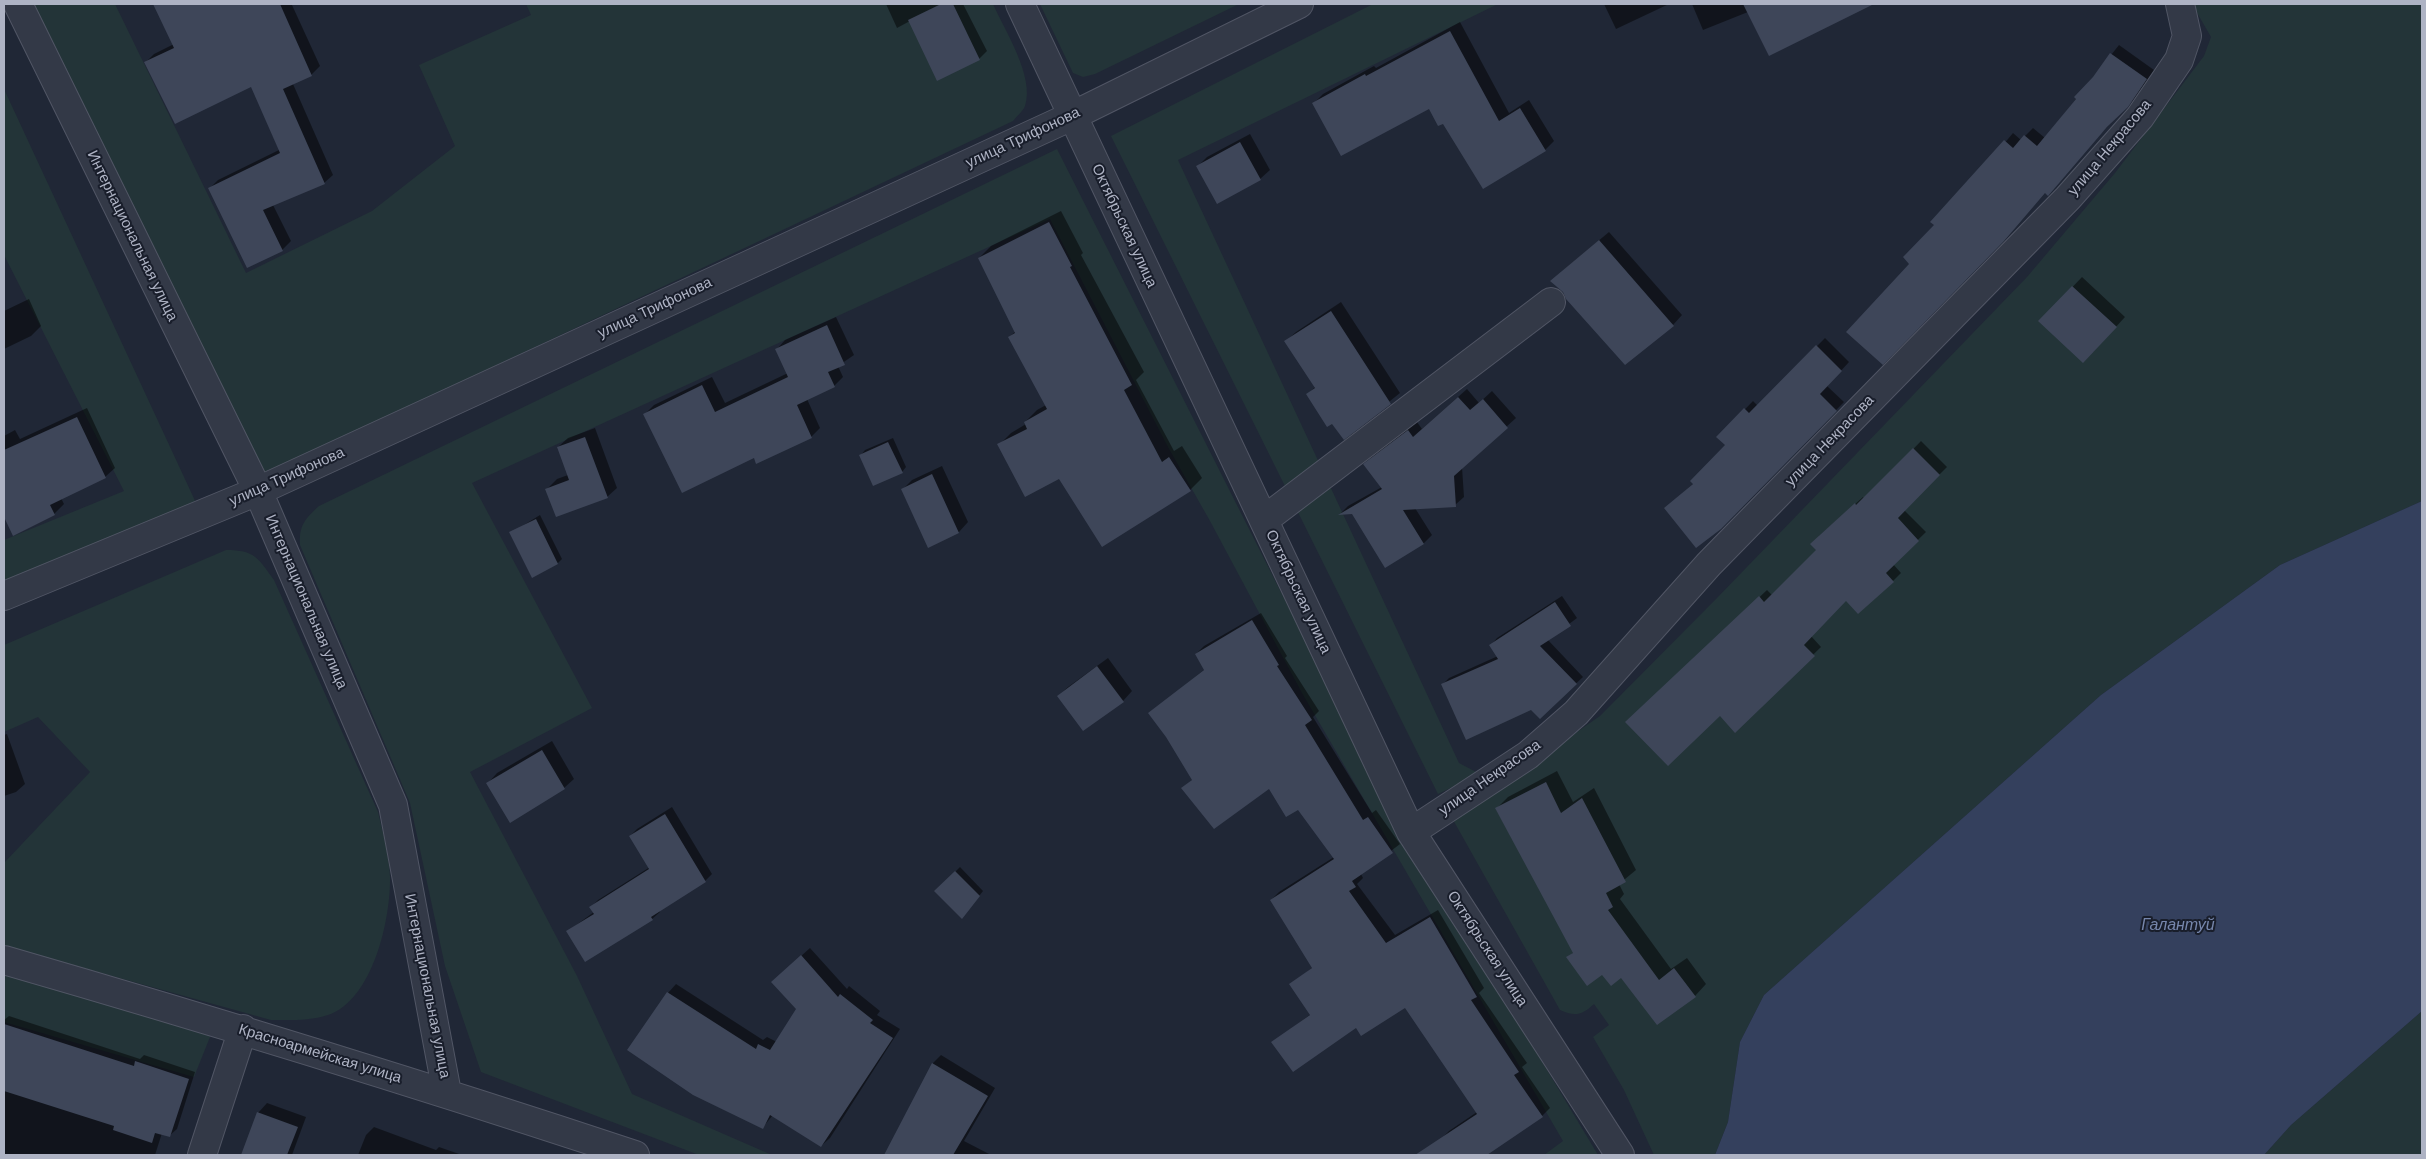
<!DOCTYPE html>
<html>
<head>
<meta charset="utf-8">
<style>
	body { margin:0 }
	#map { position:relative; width:2426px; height:1159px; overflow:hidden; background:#202736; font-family:Helvetica,sans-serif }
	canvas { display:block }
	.frame { position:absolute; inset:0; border:5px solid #aeb3c4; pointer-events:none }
</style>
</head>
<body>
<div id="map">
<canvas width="2426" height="1159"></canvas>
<div class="frame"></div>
</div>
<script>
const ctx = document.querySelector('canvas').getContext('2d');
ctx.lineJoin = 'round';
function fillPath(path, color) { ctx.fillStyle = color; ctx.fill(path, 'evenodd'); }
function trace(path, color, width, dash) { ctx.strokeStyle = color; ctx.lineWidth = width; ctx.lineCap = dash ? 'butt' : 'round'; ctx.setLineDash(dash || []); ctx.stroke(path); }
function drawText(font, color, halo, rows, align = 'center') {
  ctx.font = font + ' Helvetica,sans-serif'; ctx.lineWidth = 4; ctx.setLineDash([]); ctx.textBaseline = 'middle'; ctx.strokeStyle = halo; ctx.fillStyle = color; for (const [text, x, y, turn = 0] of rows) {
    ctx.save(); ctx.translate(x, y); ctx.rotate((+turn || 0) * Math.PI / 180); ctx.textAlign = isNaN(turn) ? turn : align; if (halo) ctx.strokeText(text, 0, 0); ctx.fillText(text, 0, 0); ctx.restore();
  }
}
fillPath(new Path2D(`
	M18,4H115L246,273L372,211L455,146L419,65L531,15L526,4H993C1005,31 1035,77 1025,106C1023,111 1016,117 1013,121L254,480Z
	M1040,4H1239L1095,74L1083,77L1073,73Z
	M1373,4H1498L1178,160L1459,763L1480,774L1438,794L1111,136Z
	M2192,4H2422V501L2280,565L2101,695L1764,995L1740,1042L1728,1122L1715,1155H1654L1624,1090L1593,1037L1609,1025L1594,1004C1582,1015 1575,1017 1560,1010L1452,818L1600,716L1717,598L2027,277L2115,173L2204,56L2211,37Z
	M4,89L197,505L4,585V540L124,491L4,255Z
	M1057,149L1292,614L1447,903L1598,1155H1544L1563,1141L1302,693L1210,521L1168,447L1050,219L472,483L592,708L470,772L577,976L632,1094L772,1155H699L481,1072L445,966L410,803L300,545C299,525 305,519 319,506Z
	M226,550C255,550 258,558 274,580L378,812C383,833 389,854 390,876C391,919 373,1000 328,1015C310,1021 289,1020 271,1020L4,946V863L90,772L38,717L4,732V645Z
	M4,970L212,1032L194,1077L4,1022Z
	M2422,1011V1155H2264L2291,1125Z`), '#233438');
fillPath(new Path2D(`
	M2422,501V1011L2291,1125L2264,1155H1715L1728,1122L1740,1042L1764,995L2101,695L2280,565Z`), '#34405d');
fillPath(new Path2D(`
	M154,4H294L292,5L320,66L311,75L293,84L333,175L324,183L273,205L291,241L282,250L210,188L218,180L279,150L251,85L146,62L154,54L174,44Z
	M886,4H963L987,51L979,59L910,21L897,28Z
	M1604,4H1669L1616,29Z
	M1692,4H1854L1856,8L1748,12L1703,30Z
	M1460,22L1509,113L1529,100L1554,141L1545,150L1443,122L1429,108L1314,103L1323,94L1374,66L1376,68Z
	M2119,45L2154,70L2133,100L2045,192L1936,225L2013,133L2021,140L2033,128L2045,138Z
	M1250,134L1270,170L1260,179L1198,166L1207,157Z
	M1061,211L1083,253L1081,255L1144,372L1136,380L1174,451L1182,446L1202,478L1190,490L1059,478L999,445L1011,433L1026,424L1025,422L1037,410L1046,405L1009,337L1016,331L979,258L991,246Z
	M1609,232L1682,315L1673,325L1561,272Z
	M2082,277L2125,317L2093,352L2040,321Z
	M29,299L41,326L31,336L4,349V311Z
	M1341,302L1400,393L1344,438L1308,394L1316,386L1286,341L1296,332Z
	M836,317L854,355L838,366L843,377L834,386L807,399L820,428L811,437L754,456L645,414L654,405L712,377L725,403L788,373L776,350L785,340Z
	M1825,338L1849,362L1827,386L1844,402L1720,528L1666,508L1694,483L1727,445L1718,437L1753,401L1758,406Z
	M1467,389L1479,403L1492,391L1516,418L1462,467L1464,497L1455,505L1415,508L1432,535L1423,544L1353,513H1341L1348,506L1382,487L1365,464L1373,456L1417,422L1422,429Z
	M87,408L115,468L105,477L61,498L64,504L54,514L14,534L4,514V436L15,430L20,439Z
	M595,428L617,488L607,497L547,489L557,479L568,475L558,447L568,438Z
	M893,438L906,467L902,472L861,455L865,450Z
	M1921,441L1947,467L1904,510L1926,532L1893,564L1901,573L1893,581L1858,613L1846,600L1811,636L1821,647L1735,731L1720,715H1635L1767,590L1773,596L1817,550L1819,536L1863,497L1865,499Z
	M942,466L968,522L959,532L928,546L902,490L912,480Z
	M540,515L562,559L558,563L511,533Z
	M1562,596L1577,618L1548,640L1583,677L1540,717L1531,708L1442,685L1449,678L1498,656L1491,645L1497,638Z
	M1261,613L1287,656L1285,658L1319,711L1313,717L1372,813L1376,810L1400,844L1361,874L1363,878L1357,884L1395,935L1438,910L1484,988L1479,993L1527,1063L1522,1067L1550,1108L1542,1116L1485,1155H1452L1441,1139L1449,1131L1477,1112L1405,1006L1357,1026L1273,1042L1311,1014L1291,985L1313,967L1271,900L1279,892L1334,857L1298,808L1269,787L1183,789L1193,779L1167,736L1150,713L1205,669L1196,654L1204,646Z
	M1108,658L1132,691L1123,701L1058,696L1068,687Z
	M7,734L25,784L16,792L4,796V735Z
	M552,741L574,779L564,788L488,783L497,773Z
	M1557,771L1573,802L1594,788L1636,870L1619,884L1624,894L1620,899L1671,969L1687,958L1706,984L1695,996L1603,973L1568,958L1574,952L1496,809L1508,797Z
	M672,807L712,874L705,881L659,910L660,912L652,919L568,931L594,912L591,907L598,900L650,867L630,836L637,829Z
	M960,867L983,891L966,913L936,891Z
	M810,948L847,989L849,986L880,1011L877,1015L900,1029L830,1138L821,1146L773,1115L763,1127L668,993L676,984L763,1040L767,1037L777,1042L797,1009L781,974Z
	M9,1016L140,1059L144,1055L195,1072L177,1129L169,1136L162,1133L155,1155H4V1020Z
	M941,1055L995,1088L964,1141L991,1155H885L933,1063Z
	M267,1103L306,1117L292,1155H242L258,1113Z
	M374,1127L436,1150L439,1147L462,1155H358L366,1135Z`), '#0007');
fillPath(new Path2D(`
	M153,4H280L312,76L283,89L325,184L263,210L283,251L247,268L208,188L280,153L251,87L175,124L144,62L174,48Z
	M941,4H953L980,60L937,81L908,20Z
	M1743,4H1874L1769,56Z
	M1450,31L1499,121L1520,108L1546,151L1483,189L1443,124L1438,126L1429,109L1341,156L1312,103L1365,74L1366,76Z
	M2110,53L2147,79L2128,107L2107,127L2048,196L2045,193L2004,241L1883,365L1846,332L1909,264L1903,257L1934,225L1930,222L2004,140L2013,148L2024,135L2037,146L2076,99L2074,97L2093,77Z
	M1240,142L1261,180L1217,204L1196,166Z
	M1049,222L1072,266L1070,267L1132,385L1124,390L1162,462L1169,457L1191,491L1102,547L1059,479L1025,497L997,444L1027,429L1024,422L1047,409L1008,337L1015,333L978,258Z
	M1599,240L1674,326L1625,365L1566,299L1563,292L1550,281Z
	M2072,286L2117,327L2083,363L2038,321Z
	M1331,311L1391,404L1344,440L1332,424L1327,427L1306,394L1315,388L1284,341Z
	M827,325L845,365L828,372L835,387L797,405L812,438L756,464L754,458L682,493L643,414L702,385L715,412L788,377L775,349Z
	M1816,345L1842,371L1820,394L1837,411L1721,529L1696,548L1664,508L1693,484L1690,481L1725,445L1716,437L1744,408L1749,413Z
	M1458,397L1470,410L1483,399L1508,428L1454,476L1456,507L1403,510L1424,544L1385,568L1352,514L1338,515L1382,489L1363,464L1408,430L1413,437Z
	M77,417L106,478L50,505L55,515L13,536L4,517V450Z
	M585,437L608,498L556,517L545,489L569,480L557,447Z
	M888,442L903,473L873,486L859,455Z
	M1913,448L1940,475L1898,518L1919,541L1886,573L1894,582L1858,614L1846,601L1804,645L1815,656L1735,733L1720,716L1668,766L1625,722L1759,596L1764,602L1816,550L1810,544L1855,503L1856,505Z
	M932,474L959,533L928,548L901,489Z
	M536,519L558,564L532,578L509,532Z
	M1555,602L1571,626L1540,646L1577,684L1540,719L1531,710L1466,740L1441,684L1498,659L1489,645Z
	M1252,620L1279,665L1277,666L1312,720L1305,725L1363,820L1368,817L1393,853L1352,881L1356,887L1349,891L1386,943L1430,917L1477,997L1471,1000L1519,1072L1514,1075L1543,1117L1487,1155H1415L1477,1114L1405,1008L1361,1036L1356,1028L1293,1072L1271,1042L1310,1015L1289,984L1312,968L1270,900L1334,859L1298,810L1286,817L1269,789L1214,829L1181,788L1192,780L1166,737L1148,713L1204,670L1195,654Z
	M1097,666L1124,702L1083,731L1057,696Z
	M542,750L565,789L510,823L486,783Z
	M1546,782L1561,813L1582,798L1626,882L1606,893L1613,907L1608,910L1659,980L1674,968L1696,997L1657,1025L1621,978L1611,986L1602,975L1587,986L1566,957L1573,953L1495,808Z
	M665,814L706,882L651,917L653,920L585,962L566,931L594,914L589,907L649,869L629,836Z
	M955,871L980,896L962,919L934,891Z
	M801,955L838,997L840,994L873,1020L870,1023L893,1038L821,1147L770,1115L763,1129L693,1095L627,1050L667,992L756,1049L758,1044L770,1050L796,1009L771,982Z
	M4,1024L134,1066L135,1061L189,1079L170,1137L155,1133L152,1143L113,1130L114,1126L4,1091Z
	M932,1063L988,1096L953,1155H884Z
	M257,1112L298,1127L287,1155H241Z`), '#3e4659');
const minor = new Path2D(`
	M18,4L258,491L393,805L447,1093
	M1020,4L1411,832L1620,1155
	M1264,520L1551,302
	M4,596L258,491L1072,116L1299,4
	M1411,832L1528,755L1576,713L1709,564L2068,198L2140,117L2179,60L2187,36L2180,4
	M4,960C215,1021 426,1086 635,1155
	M202,1155L243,1029`);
trace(minor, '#515665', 30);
trace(minor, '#333947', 28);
drawText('15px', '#aeb3c4', '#191e2b', [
	["улица Трифонова",1023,138,-25],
	["улица Некрасова",2110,148,-50],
	["Октябрьская улица",1124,226,65],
	["Интернациональная улица",132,236,64],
	["улица Трифонова",655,308,-25],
	["улица Некрасова",1830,441,-46],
	["улица Трифонова",287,477,-24],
	["Октябрьская улица",1298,592,65],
	["Интернациональная улица",306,602,67],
	["улица Некрасова",1490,778,-35],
	["Октябрьская улица",1487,949,57],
	["Интернациональная улица",427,986,79],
	["Красноармейская улица",320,1054,17]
]);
drawText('italic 16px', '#7686ab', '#191e2b', [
	["Галантуй",2178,926]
]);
</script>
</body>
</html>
